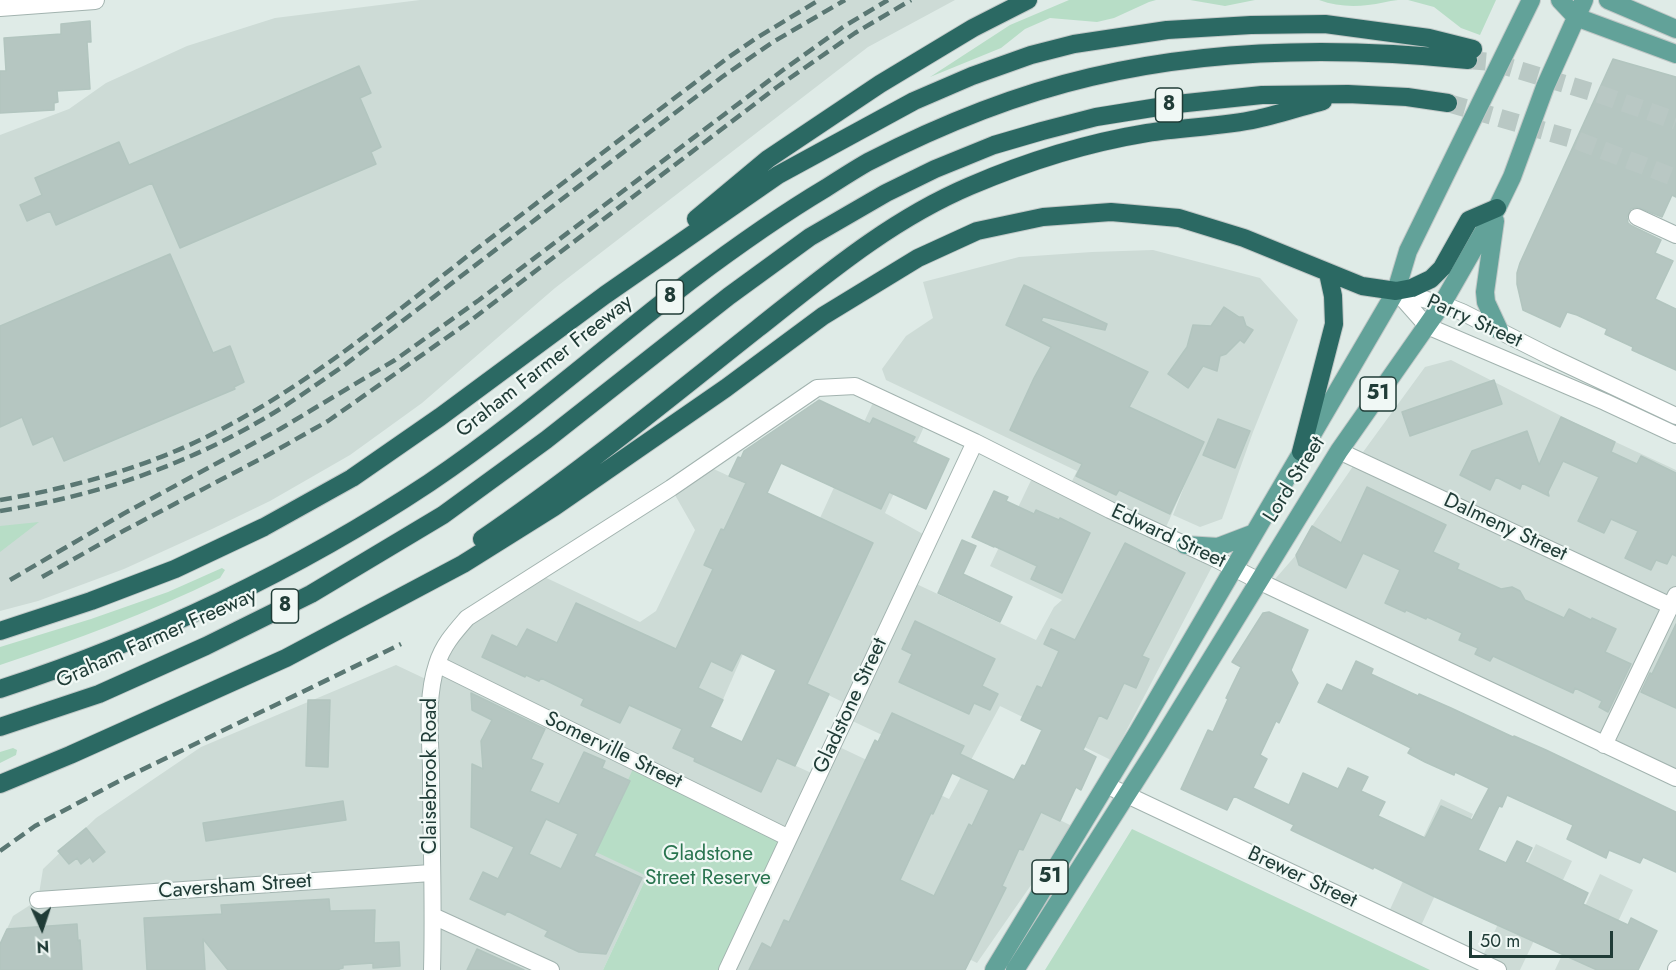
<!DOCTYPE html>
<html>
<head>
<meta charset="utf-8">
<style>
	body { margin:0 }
	#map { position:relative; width:1676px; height:970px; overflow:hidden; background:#dfebe7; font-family:Jost,sans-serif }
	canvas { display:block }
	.north { position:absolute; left:12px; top:898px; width:60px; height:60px; -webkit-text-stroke:4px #f0f8f5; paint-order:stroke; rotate:177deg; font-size:16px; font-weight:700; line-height:24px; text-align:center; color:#203c37 }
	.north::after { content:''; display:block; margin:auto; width:21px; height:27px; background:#203c37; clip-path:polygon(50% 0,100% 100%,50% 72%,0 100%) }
	.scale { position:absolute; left:1469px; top:931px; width:144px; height:27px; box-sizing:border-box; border:3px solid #203c37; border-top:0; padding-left:8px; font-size:18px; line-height:21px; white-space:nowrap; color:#203c37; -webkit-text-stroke:4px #f0f8f5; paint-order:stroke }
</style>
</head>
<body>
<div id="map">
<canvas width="1676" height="970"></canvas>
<div class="north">N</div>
<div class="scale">50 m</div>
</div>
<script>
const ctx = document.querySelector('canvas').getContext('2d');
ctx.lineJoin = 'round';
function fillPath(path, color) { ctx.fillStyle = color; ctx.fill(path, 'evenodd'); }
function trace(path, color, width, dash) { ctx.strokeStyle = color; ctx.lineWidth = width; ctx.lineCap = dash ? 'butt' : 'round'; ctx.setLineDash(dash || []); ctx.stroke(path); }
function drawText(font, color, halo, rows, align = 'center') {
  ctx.font = font + ' Jost,sans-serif'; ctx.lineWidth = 4.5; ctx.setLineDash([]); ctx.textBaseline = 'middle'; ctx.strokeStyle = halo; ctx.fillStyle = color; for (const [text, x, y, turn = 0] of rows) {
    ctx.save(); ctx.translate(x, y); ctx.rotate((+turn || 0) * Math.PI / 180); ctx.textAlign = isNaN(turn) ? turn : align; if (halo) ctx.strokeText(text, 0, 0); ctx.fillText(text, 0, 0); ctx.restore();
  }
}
fillPath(new Path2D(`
	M420,0H955L868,47L555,288L422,403L350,455L270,501L212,529L124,569L38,601L0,611V135L69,109L106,83L187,46L275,18Z
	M1153,250L1260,278L1298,320L1253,432L1222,519L1200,527L1173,515L1185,484L1163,534L1216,559L1111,760L1000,706L964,773L1072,826L977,963L890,919L922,970H727L647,876L603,970H0V944L13,916L38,900L43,869L96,818L201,747L396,665L432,682L446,643L538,574L640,622L656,611L695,530L671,488L705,465L820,518L876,396L927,420L885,513L930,538L910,581L1036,640L1054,607L1062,600L990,566L1035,472L1068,489L1077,471L886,380L882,369L906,336L933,318L923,282L1019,257L1092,252ZM743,654L851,706L846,718L963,773L949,799L833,744L818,776L711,727Z
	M1451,360L1579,425L1676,470V778L1269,586L1296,555L1312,526L1358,459L1425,367Z
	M1441,799L1473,814L1418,932L1386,918Z
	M1536,844L1572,861L1520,970H1498L1480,962Z
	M1600,874L1633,890L1595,970H1555Z`), '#cddbd6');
fillPath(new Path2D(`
	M1069,0H1156L1149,2L1114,18L1097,22L1050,18L1025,29L1001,48L930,77L1010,25Z
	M1190,0H1255L1225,6Z
	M1319,0H1398C1388,1 1379,4 1368,5C1352,7 1335,6 1319,0Z
	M1408,0H1496L1480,35L1461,28L1434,7Z
	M39,522L0,552V526Z
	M222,568L225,570L220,578C149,613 75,640 0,665V647L91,619L168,592Z
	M13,748L17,750L16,755L0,763V752Z
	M636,762L789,838L727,970H603L647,876L596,852Z
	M1132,829L1430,970H1045Z`), '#b7ddc6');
const building = new Path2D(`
	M90,21L91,42H87L90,89L57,91L58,102L54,103V110L0,113V71H6L4,38L61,34V24Z
	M1613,59L1676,77V197L1672,195L1662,217L1637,207L1631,209L1627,217L1628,223L1632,226L1661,240L1655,253L1673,261L1655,299L1676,309V370L1632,350L1633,347L1605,334L1607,329L1577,315L1567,312L1560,327L1523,310L1517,284V273L1520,263Z
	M359,66L371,93L360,98L381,147L371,152L376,164L180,248L152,183L56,225L50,211L27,221L20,205L42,195L35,178L119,142L129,165Z
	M170,254L213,353L230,346L244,382L234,387L235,389L64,461L53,436L33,445L22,417L0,427V326Z
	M1024,285L1107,324L1105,330L1043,317L1041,321L1148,372L1129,407L1204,442L1170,514L1119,490L1116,495L1076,476L1082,464L1010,430L1034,378L1051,347L1006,325Z
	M1224,307L1239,317H1243L1246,326L1253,330L1244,343L1240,340L1226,354L1220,356L1217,371L1203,366L1188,388L1168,374L1187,347L1193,325L1211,326Z
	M1494,380L1502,404L1410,436L1402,412Z
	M819,400L870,424L873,418L915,437L912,442L949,459L926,509L889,492L881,509L781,463L767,493L873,543L807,684L829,694L795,766L777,758L761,792L694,761L695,758L673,748L682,729L629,705L620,723L581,705L584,699L541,678L539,681L526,675L525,677L482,657L492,635L517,647L527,629L557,643L576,603L676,649L713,569L704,565L721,529L724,530L746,483L729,476L738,457L741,458L744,451ZM741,653L776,670L742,742L710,727L723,700L698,688L711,661L732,671Z
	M1561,417L1615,442L1611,452L1637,464L1641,456L1676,473V556L1672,554L1667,564L1656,560L1651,570L1625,558L1638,531L1611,519L1604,533L1578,521L1599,477L1563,461L1548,492L1549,496L1522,483L1520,489L1496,477L1490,490L1460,475L1472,451L1527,431L1539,465Z
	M1218,419L1250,431L1235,468L1203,455Z
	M1367,487L1446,525L1433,552L1459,564L1457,569L1501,589L1512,587L1520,591L1525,600L1564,618L1569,609L1591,620L1592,618L1616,629L1605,652L1631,664L1608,712L1599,707L1602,701L1575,688L1573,693L1493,656L1490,661L1475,654L1478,648L1459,640L1462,633L1427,617L1426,619L1406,610L1405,612L1385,603L1400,570L1363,553L1346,588L1299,565L1296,555L1312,526L1341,543Z
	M994,491L1008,497L1006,501L1034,514L1036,510L1059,520L1060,518L1090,533L1062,593L1031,579L1037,566L994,546V547L972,537Z
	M962,540L976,546L963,574L1012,597L1000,622L938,593Z
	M1125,543L1185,573L1142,656L1149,659L1136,688L1124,683L1107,719L1099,715L1083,750L1096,757L1081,790L1076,787L1060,821L1041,812L1023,850L1019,849L1002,886L1006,888L965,970H749L762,943L771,948L784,920L789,922L875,740L878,742L892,713L964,746L960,754L1014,780L1022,765L1025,766L1042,730L1021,720L1037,686L1042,688L1059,651L1044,644L1051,629L1075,640ZM952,773L989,790L972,826L969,824L934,896L900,880L931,813L933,814Z
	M1269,612L1308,630L1291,670L1298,683L1279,723L1276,721L1260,755L1267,759L1253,788L1289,805L1303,773L1338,789L1348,768L1368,777L1361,791L1385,802L1378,816L1425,838L1441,806L1472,820L1489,788L1455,772L1454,775L1425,762L1408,753L1411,748L1318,702L1327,684L1342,691L1356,661L1373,669L1371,674L1418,696L1419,694L1451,708L1513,737L1514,736L1546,750L1676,812V872L1643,857L1640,863L1609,850L1606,858L1567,839L1573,825L1507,795L1502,807L1499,806L1478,850L1506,863L1517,841L1532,848L1525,862L1588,893L1583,904L1628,925L1631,918L1657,931L1638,970H1597L1433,896L1374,867L1373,869L1291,830L1294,825L1234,796L1227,810L1181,789L1208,730L1213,732L1228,699L1226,698L1241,667L1232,662L1263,613Z
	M915,621L995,659L982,686L998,694L990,710L974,703L969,714L899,682L912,654L902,649Z
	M1676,624V708L1641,692L1650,673L1652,674Z
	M471,693L545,729L531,759L543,764L530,791L559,804L584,752L605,761L602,768L630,781L594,856L642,878L606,954L579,952L545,936L548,931L507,911L505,915L470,899L483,872L498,879L514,847L471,827L472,764L483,769L481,741L492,720L472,710ZM546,819L578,834L561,869L529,854Z
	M308,700H330L328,767L306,766Z
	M343,801L346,820L206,841L203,823Z
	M86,828L105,852L93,862L90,857L81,864L77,858L69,864L58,851Z
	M329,899L330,911L375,910L374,943L399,942L400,966L373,968V963L343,965V968L339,969V970H228L203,939L205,970H147L144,918L222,914L221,905Z
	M77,924L78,941L80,940L82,970H0V944L7,929Z
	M477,949L524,970H467Z`);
fillPath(building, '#b5c6c1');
trace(building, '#b2c5bf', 1.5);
trace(new Path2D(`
	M1468,60L1492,62L1602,95L1676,121
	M1448,103L1576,140L1676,178`), '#b9c8c4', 18, [18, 9]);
const minor = new Path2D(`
	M1637,217L1676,235
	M1396,291L1427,326L1605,402L1676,435
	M1397,292L1442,304L1462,312L1549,356L1676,416
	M1339,451L1671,606
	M437,664L789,838
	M1604,745L1676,595
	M1106,785L1498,970
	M38,900L431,873
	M433,916L551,970
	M432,970C434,903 431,836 431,768C430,734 426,697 437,664C443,645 454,633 467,618L671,488L817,388L855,386L975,442L1110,510L1216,559L1269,586L1676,778
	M727,970L975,442
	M1676,970V969`);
const tertiary = new Path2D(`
	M0,7L95,0`);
const primary = new Path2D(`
	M1560,0L1576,17L1676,54
	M1608,0L1676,29
	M1495,221L1485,292L1486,302L1499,330
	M1185,545L1218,547L1252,534
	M994,970L1138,732L1396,291L1408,251L1531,0
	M1015,970L1157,747L1339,451L1442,304L1497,208L1512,177L1545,87L1584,0`);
const motorway = new Path2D(`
	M696,219L768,159L880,84L973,28L1028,0
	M1301,452L1334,324L1333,296L1328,273
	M482,539C577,474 666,401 757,329C824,276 890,220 970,186C1026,162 1086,143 1147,133C1183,127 1221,127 1257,119C1280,114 1301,107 1323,101
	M0,631L91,601L175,569L264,527L352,478L440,417L605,295L778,175L914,101L972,76L1031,55L1074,44L1167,30L1251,25L1325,24L1429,38L1473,49
	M0,689C150,640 298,570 429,483C521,421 603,348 690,281C734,248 779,216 826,188C840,179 854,170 868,162C938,126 1014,95 1091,77C1213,48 1344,47 1468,60
	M0,727L99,694L206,646L311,594L443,515L546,440L729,296L810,237L886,193L935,169L994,145L1042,131L1096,117L1177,104L1262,95L1348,94L1407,97L1448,103
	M0,784L70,755L286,658L463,564L554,507L726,388L823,316L918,258L977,231L1043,217L1111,212L1179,218L1244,238L1362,286L1396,291L1412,288L1431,279L1442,268L1469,220L1497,208`);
trace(minor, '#a2b3af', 18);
trace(tertiary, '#a2b3af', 20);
trace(primary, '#c1c8c7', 20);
trace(motorway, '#c1c8c7', 20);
trace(minor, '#fff', 16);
trace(tertiary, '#fff', 18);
trace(primary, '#62a299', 18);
trace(motorway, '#2b6963', 18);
trace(new Path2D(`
	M0,500C76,487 152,466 220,430C314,381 396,312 479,247C562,184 645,120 729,57L755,39L819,0
	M0,511C90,497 179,468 258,422C287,406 314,386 342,367L722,77L773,42L845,0
	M42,577L125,530L268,455L328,421L466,324L777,87L855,33L911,0
	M10,580L123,514L280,429L395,360L479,300L783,70L843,27L888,0
	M0,851L35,826L121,780L401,644`), '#5a7773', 4.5, [12, 6]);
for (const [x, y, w] of [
	[1169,105,27],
	[670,297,27],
	[1378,394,36],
	[285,606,27],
	[1050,877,36]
]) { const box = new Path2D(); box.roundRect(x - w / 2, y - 17, w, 34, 4.5); ctx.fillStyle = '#f0f8f5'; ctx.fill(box); trace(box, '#203c37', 1.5); }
drawText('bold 20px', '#203c37', null, [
	["8",1169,105],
	["8",670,297],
	["51",1378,394],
	["8",285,606],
	["51",1050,877]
]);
drawText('21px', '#203c37', '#f0f8f5', [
	["Parry Street",1474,322,24],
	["Graham Farmer Freeway",545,367,-38],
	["Lord Street",1295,480,-58],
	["Dalmeny Street",1505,528,25],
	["Edward Street",1168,537,25],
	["Graham Farmer Freeway",157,639,-24],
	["Gladstone Street",851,706,-65],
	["Somerville Street",613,751,26],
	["Claisebrook Road",431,776,-90],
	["Brewer Street",1302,878,25],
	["Caversham Street",235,887,-4]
]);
drawText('21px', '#29744f', '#f0f8f5', [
	["Gladstone",708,855],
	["Street Reserve",708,879]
]);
</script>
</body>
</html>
